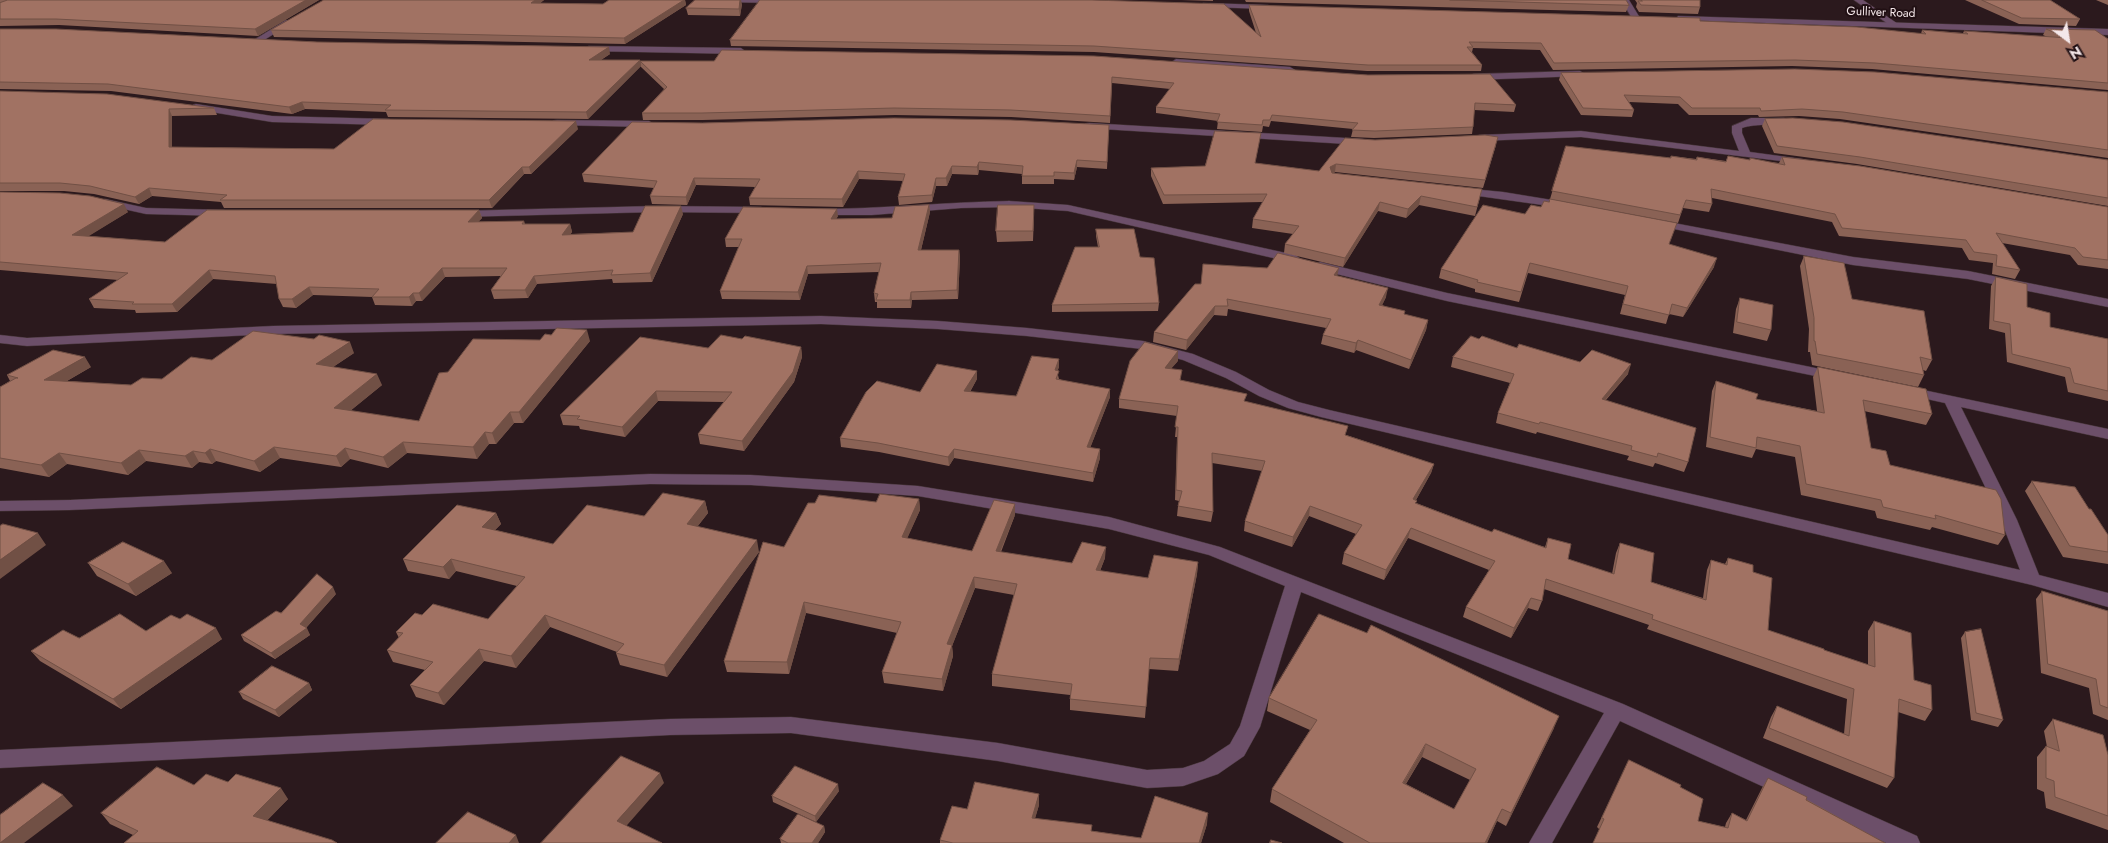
<!DOCTYPE html>
<html>
<head>
<meta charset="utf-8">
<style>
	body { margin:0 }
	#map { position:relative; width:2108px; height:843px; overflow:hidden; background:#2b191d; font-family:Jost,sans-serif }
	canvas { display:block }
	.north { position:absolute; left:2043px; top:15px; width:50px; height:50px; -webkit-text-stroke:4px #211014; paint-order:stroke; rotate:149deg; font-size:14px; font-weight:700; line-height:20px; text-align:center; color:#f4e7e9 }
	.north::after { content:''; display:block; margin:auto; width:18px; height:22px; background:#f4e7e9; clip-path:polygon(50% 0,100% 100%,50% 72%,0 100%) }
</style>
</head>
<body>
<div id="map">
<canvas width="2108" height="843"></canvas>
<div class="north">N</div>
</div>
<script>
const ctx = document.querySelector('canvas').getContext('2d');
ctx.lineJoin = 'round';
function trace(path, color, width, dash) { ctx.strokeStyle = color; ctx.lineWidth = width; ctx.lineCap = dash ? 'butt' : 'round'; ctx.setLineDash(dash || []); ctx.stroke(path); }
function fillPath(path, color) { ctx.fillStyle = color; ctx.fill(path, 'evenodd'); }
function drawText(font, color, halo, rows, align = 'center') {
  ctx.font = font + ' Jost,sans-serif'; ctx.lineWidth = 4; ctx.setLineDash([]); ctx.textBaseline = 'middle'; ctx.strokeStyle = halo; ctx.fillStyle = color; for (const [text, x, y, turn = 0] of rows) {
    ctx.save(); ctx.translate(x, y); ctx.rotate((+turn || 0) * Math.PI / 180); ctx.textAlign = isNaN(turn) ? turn : align; if (halo) ctx.strokeText(text, 0, 0); ctx.fillText(text, 0, 0); ctx.restore();
  }
}
const lane = new Path2D(`
	M1854,0H1863L1898,24L1891,26Z
	M286,20L293,22L261,42L254,40Z`);
const street = new Path2D(`
	M717,0H780L781,1L777,3L721,2Z
	M1621,0H1629L1640,18L1639,20H1633Z
	M1203,3L1268,5L1272,7L1268,9L1206,7H1203Z
	M1678,16L2108,29V35L1681,20L1677,18Z
	M589,46L741,48L745,51L741,54L586,51L585,49Z
	M1176,59L1290,67L1295,70L1290,73L1173,64L1172,62Z
	M1580,71L1585,74L1583,76L1473,80L1468,77L1473,74Z
	M196,104L272,116L389,119L394,122L389,125L272,122L193,109V105Z
	M1751,118H1784L1789,121C1783,126 1755,123 1742,128V133L1750,152L1802,159L1806,160L1807,162L1806,164L1581,137L1479,141L1474,138L1479,135L1581,131L1739,151L1732,133V126Z
	M557,120L649,121L654,124L649,127L553,125V121Z
	M1089,123L1363,139L1368,142L1363,145L1085,128V124Z
	M1461,188L1503,192L1564,202L1570,205L1564,208L1457,193L1455,191Z
	M105,199L146,208L224,210L230,213L224,216L146,214L101,204L99,202Z
	M1009,201L1068,205L1295,255L1301,259L1295,263L1068,211L1009,207L961,208L872,215H817L811,212L817,209C881,209 945,202 1009,201Z
	M656,206L761,207L767,210L761,213L656,212L459,217L453,214L459,211Z
	M1658,220L1853,257L1968,271L2108,299V307L1968,279L1853,265L1654,225L1652,223Z
	M1320,262L1447,293L1835,372L1840,373L1842,376L1840,379L1835,380L1447,301L1316,269L1314,266Z
	M821,316L938,321L1027,328L1143,341L1193,354L1236,372L1269,390L1298,402L1329,410L2020,570L2001,520L1945,403L1904,394L1902,391L1904,388L1909,387L2108,429V439L1961,407L2017,520L2039,575L2108,593V607L2032,585L1321,417L1288,408L1259,396L1226,378L1183,360L1142,349L1027,336L938,329L821,324L273,334L27,346L0,343V335L27,338L273,326Z
	M650,474L751,475L918,486L1109,517L1220,547L1623,704L1917,836L1920,843H1886L1620,721L1552,843H1529L1604,713L1301,592L1260,727L1244,756L1218,774L1183,786L1147,788L998,761L791,733L670,735L0,768V750L670,719L791,717L998,743L1147,770L1183,768L1204,761L1230,744L1240,726L1285,586L1209,555L1109,529L918,496L751,485L650,484L70,510L0,511V501L70,500Z`);
trace(lane, '#47363a', 1);
trace(street, '#47363a', 1);
fillPath(lane, '#6c4f69');
fillPath(street, '#6c4f69');
fillPath(new Path2D(`
	M0,0H319L258,36L59,25L0,26Z
	M324,0H544L540,3L603,4L609,0H685L686,5L625,44L274,37L271,30Z
	M1181,0H1213V1Z
	M1245,0H1626L1629,5L1626,12L1246,2Z
	M1635,0H1700V7L1698,14L1639,12L1636,7L1637,3Z
	M1965,0H2050L2080,19L2076,26L2019,24Z
	M2096,0H2108V5Z
	M742,4L740,16L688,15L686,8Z
	M1249,5L1700,21L1921,34L1922,30L1963,33L1964,31L2047,37L2043,35L2046,29L2108,39V90L1872,69L1792,66L1553,70L1540,50L1473,48L1472,52L1482,65L1481,71H1367L1094,52L731,46L730,40L1256,33L1249,11Z
	M0,29L317,42L610,54L601,60H640L641,66L588,119L388,117L386,112L305,109L292,114L111,91L0,89Z
	M722,50L1516,105L1514,112L1474,110L1473,127L1472,134L1374,138L1351,137L1353,129L1271,121L1269,127L1263,126L1262,132L1217,129L1218,121L1156,113V107L1170,89L1112,83L1110,123L1011,117L895,115L703,120H643L642,113L664,89L641,67L640,61H714Z
	M1561,73L2108,92V158L1840,119L1799,116L1759,117L1758,115H1689L1678,104L1629,102L1634,110L1632,117L1581,115L1559,80Z
	M0,91L214,108L217,115L172,116V147L334,149L578,129L531,174H524L492,208H224L221,202L152,196L139,204L94,194L64,191H0Z
	M1765,119L2108,160V206L1857,164L1774,153L1762,126Z
	M1109,125L1107,169L1077,167L1074,180L1054,179V184H1022V174L979,170L978,175L952,174L947,186H936L932,202L899,205L898,197L903,181L859,179L843,207L750,205L749,198L755,187L696,185L687,205L652,204L650,196L654,188L584,182L582,174Z
	M1261,133L1255,163L1319,171L1375,140L1496,145L1483,188L1335,172L1334,173L1480,197L1475,216L1419,205L1406,218L1378,211L1343,267L1284,253L1285,244L1293,234L1252,228L1253,219L1263,202L1163,204L1151,176V168L1205,166Z
	M1566,146L1670,158L1671,156L1696,159L1697,157L1726,161L1728,156L1749,160L1779,163L1782,157L2108,207V269L2078,265L2070,255L2002,243L2020,270L2015,279L1992,274L1993,263L1969,260L1962,248L1839,236L1832,222L1712,198V204L1709,212L1683,208L1678,223L1550,199Z
	M0,192L128,212L88,236L165,242L479,210L482,218L478,222L524,221L525,224H570L572,232L570,234L633,232L683,214L652,282L613,283L612,279L537,284L528,298L494,299L491,290L501,276L445,277L422,301H416L412,306L375,305L372,297L313,295L296,308L283,307L279,299L277,284L213,279L177,312L136,313L135,310L94,308L89,299L118,280L0,270Z
	M929,205L930,212L921,250H959L960,258L958,299L912,300L911,308H877V302H875L874,293L879,272L808,274L800,300L722,299L720,291L739,247H726L725,239L838,216L836,219L892,218Z
	M1525,214L1669,244L1714,267L1683,317L1669,314L1666,324L1620,314L1625,295L1528,273L1519,302L1475,292V289L1439,278L1441,269Z
	M1034,215L1033,241L997,242L996,231Z
	M1096,229L1140,257L1159,303L1158,311L1052,312V305L1098,247L1096,236Z
	M1804,256L1852,299L1932,360L1926,371L1923,370L1924,375L1918,387L1812,365L1810,352H1808L1809,329L1800,266Z
	M1338,276L1386,297L1382,305L1405,315L1428,320L1426,330L1409,369L1356,350L1354,353L1321,344L1323,335L1326,328L1228,309L1227,316L1214,315L1186,350L1153,342L1154,332L1201,284Z
	M1996,277L2027,307L2050,327L2108,339V401L2068,392L2065,377L2007,362L2005,333L1989,329L1991,286Z
	M1740,298L1771,330L1767,341L1733,333L1736,309Z
	M1479,339L1628,374L1606,400L1688,462L1684,472L1655,463L1653,467L1627,460L1629,456L1537,432L1536,434L1496,423L1498,413L1510,383L1451,367L1453,357Z
	M590,341L523,423H514L496,444H489L477,459L407,453L388,468L350,459L341,467L280,458L260,472L216,461L212,464L199,462L192,468L146,461L128,475L67,464L49,477L0,468V387L10,381L7,375L91,367L67,381L131,385L162,379L212,360L354,353L333,367L382,385L350,411L419,421L448,372Z
	M801,347L802,357L794,382L744,451L700,444L698,434L724,402L658,401L625,437L580,429L579,426L563,425L560,415L708,348Z
	M1059,359V367L1057,371L1059,379L1110,397L1090,448L1100,449V458L1093,482L954,458L949,466L879,452L841,447L840,438L920,392L977,379L970,392L1016,396Z
	M1178,361L1171,368L1181,380L1346,435L1434,464L1431,473L1416,500L1417,501L1416,503L1492,532L1545,547L1548,538L1568,559L1612,574L1616,553L1620,543L1651,582L1703,598L1707,570L1711,560L1725,564L1728,558L1753,572L1768,630L1824,650L1868,665V631L1874,621L1914,680L1932,710L1925,721L1898,712L1894,778L1887,788L1763,738L1771,717L1777,706L1844,734L1847,699L1647,629L1649,625L1544,589L1542,601L1538,611L1528,608L1511,638L1463,617L1466,607L1489,570L1408,538L1384,580L1342,564L1344,553L1356,534L1309,516L1292,547L1244,531L1245,521L1262,471L1212,463L1213,512L1211,522L1177,516L1178,506L1179,501L1175,500L1177,437H1175L1177,416L1119,408V399Z
	M1818,367L1932,414L1926,425L1864,411L1871,448L1890,465L2005,535L1998,545L1932,527L1930,530L1877,518L1875,511L1801,495L1795,457L1756,449L1752,458L1706,447L1712,391L1716,381L1756,399L1817,411L1813,377Z
	M2032,481L2089,509L2108,535V564L2063,557L2025,491Z
	M919,499L920,510L907,538L972,551L1015,515L1001,552L1072,563L1105,558L1100,571L1148,578L1198,562L1197,574L1178,671L1149,669L1145,718L1070,710V695L992,686V674L1014,595L975,588L952,646L953,656L943,691L884,683L882,672L897,633L806,613L789,674L727,672L724,661L784,547L815,503L876,502Z
	M705,501L708,513L697,527L759,552L667,677L620,665L616,653L617,652L550,627L516,668L484,661L444,705L416,697L410,685L425,670L393,662L387,650L399,638L396,632L422,615L488,619L517,586L456,571L449,579L408,571L403,559L496,513L501,524L495,530L553,544L644,516Z
	M88,563L172,573L136,596L97,576Z
	M2042,591L2108,611V720L2093,714L2089,688L2041,673L2036,599Z
	M336,594L306,628L310,635L275,659L244,641L241,635L281,613Z
	M180,619L222,639L121,709L40,661L31,651L79,638L146,631Z
	M1965,632L2003,720L1998,727L1971,720L1961,638Z
	M309,683L312,690L279,717L243,699L239,692Z
	M1269,698L1554,728L1506,826L1497,821L1487,843H1344L1270,802L1272,789L1310,730L1267,711ZM1422,757L1470,780L1454,809L1406,784Z
	M2053,719L2108,755V830L2046,808L2044,792L2037,789V757L2046,746L2047,747L2044,731Z
	M1629,760L1680,787L1698,821L1725,827L1726,823L1732,813L1746,820L1762,788L1768,778L1885,843L1599,829L1597,827Z
	M228,782L288,799L267,820L133,835L110,824L101,813L194,785Z
	M839,791L816,822L773,802L772,796Z
	M1039,805L1035,818L1092,831L1141,838L1207,824L1201,843H940V840L967,809Z
	M824,826L825,832L818,843H781L780,839Z`), '#8a6255');
fillPath(new Path2D(`
	M306,0H319L258,36L255,29Z
	M535,0H544L533,9L531,3Z
	M684,0H685L686,5L625,44L624,38Z
	M740,0H741L742,4L740,16L739,9Z
	M609,47L610,54L591,66L589,60Z
	M640,60L641,66L588,119L586,112Z
	M302,102L305,109L292,114L289,107Z
	M169,109L172,116V154L169,147Z
	M576,121L578,129L531,174L529,167Z
	M1077,160V167L1074,180V173Z
	M979,162V170L978,175L977,167Z
	M1336,164L1335,172L1329,175L1330,167Z
	M952,166V174L947,186L946,178Z
	M522,167L524,174L492,208L489,200Z
	M858,171L859,179L843,207L842,199Z
	M694,178L696,185L687,205L686,197Z
	M936,178V186L932,202V195Z
	M149,188L152,196L139,204L135,197Z
	M1421,196L1419,205L1406,218L1408,209Z
	M1380,202L1378,211L1343,267L1345,258Z
	M124,204L128,212L76,244L72,235Z
	M929,205L930,212L919,258L918,250Z
	M681,206L683,214L652,282L650,273Z
	M837,209L838,216L832,227L831,219Z
	M479,210L482,218L470,230L468,222Z
	M570,224L572,232L565,243L562,235Z
	M959,250L960,258L958,299L957,290Z
	M1717,258L1714,267L1683,317L1687,308Z
	M807,266L808,274L800,300L798,292Z
	M442,268L445,277L422,301L419,293Z
	M1339,268L1337,277L1334,275Z
	M209,270L213,279L177,312L172,304Z
	M534,276L537,284L528,298L525,290Z
	M309,287L313,295L296,308L292,299Z
	M1388,288L1386,297L1378,314L1379,305Z
	M911,292L912,300L911,308L910,300Z
	M413,293L416,301L412,306L409,297Z
	M1215,306L1214,315L1186,350L1187,340Z
	M1428,320L1426,330L1409,369L1411,360Z
	M587,330L590,341L523,423L519,412Z
	M1358,340L1356,350L1354,353L1356,343Z
	M350,342L354,353L321,375L316,364Z
	M801,347L802,357L794,382L744,451L742,441Z
	M1178,351V361L1164,377L1165,368Z
	M85,357L91,367L51,390L44,380Z
	M1059,359V367L1055,379V370Z
	M1631,364L1628,374L1598,408L1602,399Z
	M977,371V379L965,400L964,391Z
	M377,374L382,385L339,420L334,408Z
	M1110,389V397L1087,456V447Z
	M656,391L658,401L625,437L622,427Z
	M510,412L514,423L496,444L492,433Z
	M485,432L489,444L477,459L473,447Z
	M403,442L407,453L388,468L383,457Z
	M274,447L280,458L260,472L254,461Z
	M345,448L350,459L341,467L336,456Z
	M210,449L216,461L212,464L205,453Z
	M954,449V458L949,466L948,457Z
	M1100,449V458L1093,482V473Z
	M139,450L146,461L128,475L121,463Z
	M193,451L199,462L192,468L185,456Z
	M59,453L67,464L49,477L41,465Z
	M1434,464L1431,473L1411,509L1413,499Z
	M919,499L920,510L903,548L902,537Z
	M705,501L708,513L690,536L687,524Z
	M1015,504V515L996,562V551Z
	M1310,506L1309,516L1292,547L1293,537Z
	M496,513L501,524L486,539L482,527Z
	M1411,528L1408,538L1384,580L1386,570Z
	M38,533L46,545L0,579V560Z
	M757,540L759,552L667,677L664,665Z
	M1106,547L1105,558L1096,581V570Z
	M451,559L456,571L449,579L443,567Z
	M164,561L172,573L136,596L128,584Z
	M1198,562L1197,574L1178,671L1179,659Z
	M974,577L975,588L952,646L953,656L943,691L942,679L947,644Z
	M333,587L336,594L305,629L307,628L310,635L275,659L271,653L300,624Z
	M1531,598L1528,608L1511,638L1514,628Z
	M804,602L806,613L789,674L787,662Z
	M545,615L550,627L516,668L511,656Z
	M216,628L222,639L121,709L113,699Z
	M479,649L484,661L444,705L438,693Z
	M309,683L312,690L279,717L275,710Z
	M1559,716L1554,728L1506,826L1511,813Z
	M1426,744L1422,757L1399,795L1403,783Z
	M660,773L664,783L621,832L617,821Z
	M838,784L839,791L816,822L815,816Z
	M281,788L288,799L261,827L253,816Z
	M1039,794V805L1032,829V818Z
	M63,795L73,806L24,843H0Z
	M1502,809L1497,821L1487,843H1485Z
	M1208,813L1207,824L1201,843H1199Z
	M824,826L825,832L818,843H812Z
	M516,835L519,843H509Z`), '#715045');
const building = new Path2D(`
	M8,0H306L255,29L56,19H0V3Z
	M324,0H535L531,3L603,4L609,0H684L624,38L271,30Z
	M695,0H740L739,9L686,8Z
	M760,0H1092L1224,4L1261,37L1249,5L1700,18V21L1857,27L1926,34L1922,30L1968,34L1964,31L2068,38L2046,29L2095,30L2108,39V83L1875,63L1795,60L1554,63L1541,43L1469,42L1473,47H1467L1482,65H1368L1094,46L730,40Z
	M1450,0H1626L1629,5Z
	M1641,0H1700V7L1641,5L1638,1H1642Z
	M1982,0H2050L2080,19L2022,18Z
	M0,29H56L317,42L609,47L589,60H640L586,112L385,110L391,105L302,102L289,107L108,84L0,82Z
	M722,50L1094,56L1368,75L1490,74L1516,105L1475,103L1473,127L1375,131L1352,130L1358,123L1272,115L1270,120H1263L1262,125L1217,122L1220,114L1156,107L1174,83L1112,77L1110,116L1011,110L894,108L702,113H642L667,87L640,61H714Z
	M1795,69L1875,72L2108,92V150L1843,112L1802,109L1761,111L1760,108H1692L1680,97L1624,95L1634,110L1583,108L1561,73Z
	M0,91L107,94L214,108L169,109V147L334,149L373,119L576,121L529,167H522L489,200H220L227,195L149,188L135,197L90,186L60,183H0Z
	M894,118L1011,120L1109,125L1107,162L1077,160L1074,173L1054,172V176H1022L1023,166L979,162L977,167L952,166L946,178H936L932,195L898,197L905,174L858,171L842,199L749,198L760,179L694,178L686,197L650,196L657,181L582,174L632,122L702,123Z
	M1793,118L1843,122L2108,160V198L1860,157L1777,146L1765,119Z
	M1215,131L1261,133L1255,163L1319,171L1345,138L1375,140L1485,135L1498,137L1485,180L1336,164L1330,167L1332,173L1482,189L1477,207L1421,196L1408,209L1380,202L1345,258L1285,244L1299,226L1253,219L1267,194L1164,195L1151,168L1205,166Z
	M1566,146L1671,158V156L1697,160V157L1726,162L1728,156L1750,160V158L1785,165L1782,157L1860,166L2108,207V260L2083,257L2075,248L1996,233L2020,270L1996,266L1997,255L1974,252L1966,240L1842,228L1835,214L1711,189L1712,204L1686,200L1680,215L1552,191Z
	M0,192L60,193L90,196L124,204L72,235L165,242L207,210H479L468,222L524,221L522,224H570L562,235L633,232L645,206H681L650,273L611,275L613,270L534,276L525,290H491L507,268H442L419,293H413L409,297H372L379,289L309,287L292,299H279L275,276L209,270L172,304H132L134,302L89,299L128,273L0,262Z
	M1550,199L1677,223L1669,244L1717,258L1687,308L1672,304L1669,315L1623,304L1628,286L1530,263L1521,292L1477,282L1478,280L1441,269L1483,205L1525,214L1531,205L1541,207L1544,201L1549,202Z
	M929,205L918,250H959L957,290L911,292L910,300H876L878,294L874,293L881,263L807,266L798,292L720,291L742,239H725L743,207L837,209L831,219L892,218L895,207Z
	M998,205H1034L1033,231H996Z
	M1096,229H1134L1140,257L1154,258L1159,303L1052,305L1075,247H1099Z
	M1278,253L1339,268L1334,275L1388,288L1379,305L1405,311L1404,314L1428,320L1411,360L1358,340L1356,343L1323,335L1331,319L1227,299L1228,306H1215L1187,340L1154,332L1195,284H1201L1203,264L1267,268Z
	M1804,256L1844,263L1852,299L1924,311L1932,360L1920,357L1924,375L1817,354L1815,341H1814V318Z
	M1996,277L2027,284V307L2050,313V327L2108,339V391L2074,383L2070,368L2012,354L2010,324L1994,321Z
	M1740,298L1773,305L1771,330L1737,322Z
	M557,328L587,330L519,412H510L492,433L485,432L473,447L403,442L383,457L345,448L336,456L274,447L254,461L210,449L205,453L193,451L185,456L139,450L121,463L59,453L41,465L0,458V387L16,378H18L7,375L53,350L85,357L44,380L131,385L142,378L162,379L191,357L212,360L253,331L314,339L319,335L350,342L316,364L377,374L334,408L419,421L439,373L448,372L473,339L540,340L545,334L551,335Z
	M721,335L742,339L745,336L801,347L793,372L742,441L698,434L732,392L656,391L622,427L577,419L580,416L560,415L640,337L708,348Z
	M1471,336L1479,339L1482,336L1517,348L1519,344L1580,362L1592,350L1631,364L1602,399L1696,428L1688,462L1658,453L1657,457L1631,450L1632,446L1540,422L1539,424L1498,413L1514,374L1453,357Z
	M1145,342L1178,351L1165,368L1182,370L1180,380L1247,394L1244,401L1348,426L1345,435L1434,464L1413,499L1417,501L1415,503L1492,532L1494,529L1546,548L1548,538L1571,544L1568,559L1614,574L1620,543L1654,553L1651,582L1706,600L1711,560L1727,565L1728,558L1753,565V572L1772,578L1768,630L1824,649V650L1875,667L1874,621L1911,633L1914,680L1931,685L1932,710L1899,699L1894,778L1769,728L1777,706L1849,736L1854,689L1652,619L1653,615L1546,579L1542,601L1531,598L1514,628L1466,607L1495,561L1411,528L1386,570L1344,553L1362,525L1310,506L1293,537L1245,521L1265,461L1212,453L1213,512L1178,506L1182,491L1176,490L1178,427H1175L1178,406L1119,399L1130,361Z
	M1032,356L1059,359L1055,370L1059,371L1056,379L1110,389L1087,447L1100,449L1093,473L954,449L948,457L878,443L840,438L866,392L877,381L920,392L937,364L977,371L964,391L1016,396Z
	M1818,367L1926,389L1932,414L1863,400L1871,448L1886,451L1890,465L1996,490L2001,499L2005,535L1935,515L1936,519L1883,507L1881,500L1806,484L1800,446L1757,437L1756,448L1710,437L1716,381L1758,394L1756,399L1824,413Z
	M2032,481L2075,487L2089,509H2091L2108,535V552L2070,546Z
	M663,493L705,501L687,524L757,540L664,665L616,653L624,644L545,615L511,656L479,649L438,693L410,685L433,662L387,650L403,633L396,632L415,613L422,615L433,604L488,619L525,577L451,559L443,567L403,559L457,505L496,513L482,527L553,544L587,505L644,516Z
	M880,494L919,499L902,537L972,551L994,500L1015,504L996,551L1072,563L1082,542L1106,547L1096,570L1148,578L1154,555L1198,562L1179,659L1150,658L1146,707L1070,699L1072,684L992,674L1017,584L974,577L947,644L952,645L942,679L882,672L901,622L804,602L787,662L724,661L763,542L784,547L808,503H815L819,495L876,502Z
	M3,524L38,533L0,560V526Z
	M123,542L164,561L128,584L88,563Z
	M317,574L333,587L300,624L307,628L271,653L241,635L276,611L281,613Z
	M2042,591L2108,611V708L2100,705L2096,679L2048,664Z
	M120,614L146,631L171,615L180,619L187,614L216,628L113,699L31,651L63,630L79,638Z
	M1319,614L1367,633L1371,625L1559,716L1511,813L1502,809L1485,843H1370L1272,789L1317,720L1269,698ZM1426,744L1476,769L1454,809L1403,783Z
	M1981,629L2003,720L1976,713L1965,632Z
	M272,666L309,683L275,710L239,692Z
	M2053,719L2103,735L2108,755V816L2055,797L2054,781L2046,778V746L2059,751Z
	M621,756L660,773L617,821L662,843H541Z
	M1629,760L1681,785L1680,787L1703,799L1698,821L1728,828L1732,813L1747,821L1768,778L1807,797L1806,800L1885,843H1593L1604,819L1602,818Z
	M795,766L838,784L815,816L772,796Z
	M157,767L194,785L206,774L228,782L236,774L281,788L253,816L332,840L337,843H124L138,831L101,813Z
	M975,782L1039,794L1032,818L1092,825L1091,831L1141,838L1155,796L1208,813L1199,843H953L940,840L952,806L967,809Z
	M43,783L63,795L0,843V815Z
	M468,812L516,835L509,843H436Z
	M798,814L824,826L812,843H788L780,839Z
	M1271,840L1282,843H1270Z`);
fillPath(building, '#a17263');
trace(building, '#715045', 1);
drawText('12px', '#f4e7e9', '#211014', [
	["Gulliver Road",1881,13,2]
]);
</script>
</body>
</html>
